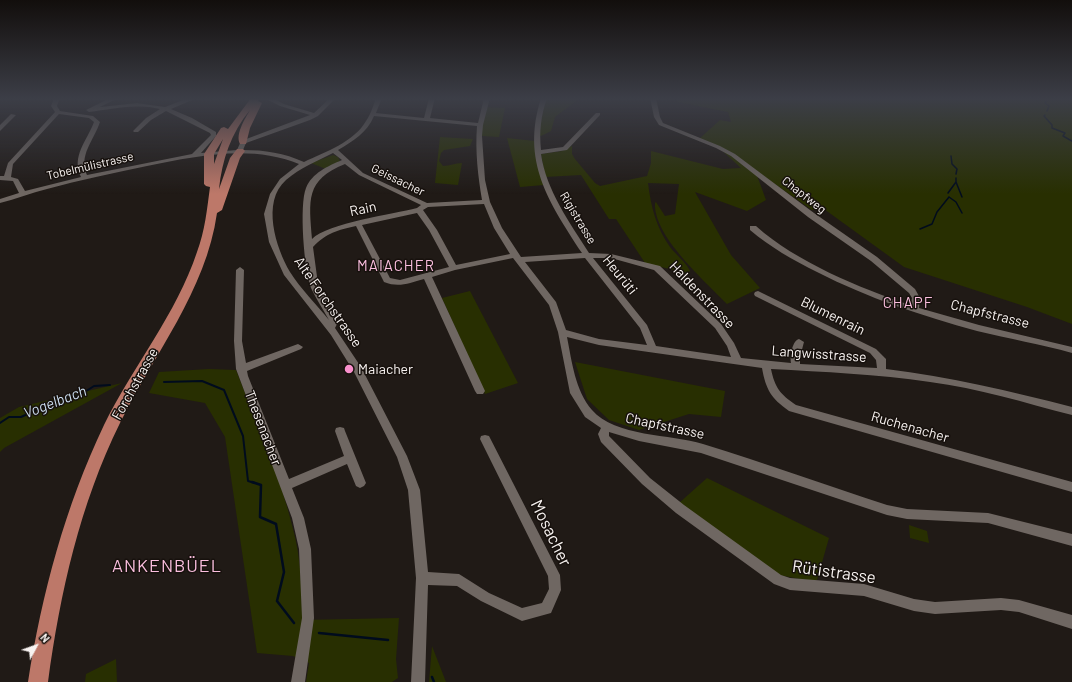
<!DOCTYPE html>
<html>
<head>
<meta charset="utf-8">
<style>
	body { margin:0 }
	#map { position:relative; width:1072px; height:682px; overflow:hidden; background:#201a16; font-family:Barlow,sans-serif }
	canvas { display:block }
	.north { position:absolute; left:16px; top:626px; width:40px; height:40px; -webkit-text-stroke:3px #17110d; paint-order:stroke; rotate:49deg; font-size:11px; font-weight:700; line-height:16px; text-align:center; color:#f8f3f1 }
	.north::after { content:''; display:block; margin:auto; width:14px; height:18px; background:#f8f3f1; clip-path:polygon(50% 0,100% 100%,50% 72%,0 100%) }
</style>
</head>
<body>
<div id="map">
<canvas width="1072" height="682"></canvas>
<div class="north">N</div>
</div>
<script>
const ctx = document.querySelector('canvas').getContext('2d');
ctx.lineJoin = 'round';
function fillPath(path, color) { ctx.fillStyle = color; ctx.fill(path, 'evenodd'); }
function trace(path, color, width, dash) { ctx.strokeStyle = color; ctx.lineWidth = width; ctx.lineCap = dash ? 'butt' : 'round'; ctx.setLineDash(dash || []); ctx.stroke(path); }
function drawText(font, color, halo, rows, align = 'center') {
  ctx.font = font + ' Barlow,sans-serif'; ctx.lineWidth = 3; ctx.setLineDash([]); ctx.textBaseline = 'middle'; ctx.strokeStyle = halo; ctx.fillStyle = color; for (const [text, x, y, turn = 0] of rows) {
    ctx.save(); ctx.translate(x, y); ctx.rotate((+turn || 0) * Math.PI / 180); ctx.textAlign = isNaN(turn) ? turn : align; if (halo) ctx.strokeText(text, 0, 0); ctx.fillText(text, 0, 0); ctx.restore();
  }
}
fillPath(new Path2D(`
	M546,98L579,99L555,117L551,131L541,136L538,135Z
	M675,98H1072V324L1027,307L904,267L824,209L812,210L755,170L766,200L747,211L695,192L731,255L760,288L727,304C705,281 653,236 655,203L656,202L665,216L675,214L679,184L648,183C651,207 656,227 670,247C676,255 686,262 690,271L687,273L682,272L645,263L616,219H609L581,175L545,177L541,154L562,151L572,146V154L575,159L595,183L600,186L647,176L651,163V151L723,169L741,168L718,147L699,139L720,120L731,122L728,112L678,102Z
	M487,107L505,108L499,137L482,136V126Z
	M440,137L473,139L470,146L444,150L441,153L439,161L443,166C450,166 455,163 462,163L458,185L435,183Z
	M507,138L535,141L544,185L520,187Z
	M333,155L338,157L340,161L326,169L311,163Z
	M470,291L518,383L485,394L442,298Z
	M575,362L725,391L721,417L689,414L639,430L609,420L587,399Z
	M209,369L236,370C256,422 280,474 293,529C301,558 302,590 302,620L399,618L396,659L398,678L392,682H306L309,663L293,656L257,653L225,437L205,403L149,393L159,372Z
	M122,383L4,448L0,452V418L19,407Z
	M707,478L829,538L817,580H806L779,575L679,503Z
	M909,525L927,531L929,543L910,538Z
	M432,646L446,682H429Z
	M116,659L117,682H85L86,674Z`), '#282f01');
trace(new Path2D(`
	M1045,98L1047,100L1045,103L1049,106L1047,111
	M1045,115L1044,116L1052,125V128L1065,133L1063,136L1072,141
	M951,156L952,164L957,169L956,174
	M956,182L962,197
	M948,193L956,182V178
	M949,197L956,202L962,213
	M920,229L932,224L937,212L949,197`), '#000b1d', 1.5);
trace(new Path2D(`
	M164,382L202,381L224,390L243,436L248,481L255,483
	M0,423L9,417H21L61,399L80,395L94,386L110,385`), '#000b1d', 2);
trace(new Path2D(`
	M252,482L261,485L260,517L276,524L284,572L277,601L294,623
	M319,633L388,640
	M432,677L434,682`), '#000b1d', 2.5);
fillPath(new Path2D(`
	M54,98H60L57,106L60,111L93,116L100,122C94,140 78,156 87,175L192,154L211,135L210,133L166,111L151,120L138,132H134L133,131L146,118L160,109C137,103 112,109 89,112L86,110L110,98H118L100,107L137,103L165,107L188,98H197L171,109L192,118L216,132V136L201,153L237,150L241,141L310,115L280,106L264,98H272L284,104L314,113L330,98H336L318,116L310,120L246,143L243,150C265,150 284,153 304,162C325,152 354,142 366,121C371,114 373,106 376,98H382L376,113L424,118L429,98H435L430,118L478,123L484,98H490L483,125L482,136L485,180L490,202L502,228L521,257L582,253C548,201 521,161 541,98H547C541,116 539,131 541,150L563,147L596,113H600V115L567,150L541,154C546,190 570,223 589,253L611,254L660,266L721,324L734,343L741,358L791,363C790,356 792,341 799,339L804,342L800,357V364L877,368L876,360L870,353L755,296L754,294L755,292L758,291L876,349L886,359V369C950,377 1010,391 1072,407V415C1025,403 978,388 930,382C877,374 824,372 771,369C775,388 780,394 796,405L1072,482V492L789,411C771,398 766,390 762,368L599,345L567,337C572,362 575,390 592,410C615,437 671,434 703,444C765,463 826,485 887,505L907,509L988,513L1072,534V546L988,523L907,519L887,515L701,453L639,441L609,432V436L650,478L684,505L781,575L790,578L864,584L914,599L935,602L1001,598L1019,600L1072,615V629L1019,612L1001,610L935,614L914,611L864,596L790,590L774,584L676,513L642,484L601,442L598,434L601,428L585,417L570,393L558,332L549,305L513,258L455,270L432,277L485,391L483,394H477L475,391L424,279C409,283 399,288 384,282L356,226C338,230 326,233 313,247L318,284L338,322L335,328L361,367L407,456L420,490L428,572L459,574L489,593L522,608L542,603L549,589L548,576L480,439L481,436L485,435L489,436L560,575L561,590L551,613L522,621L481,601L457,586L428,585L425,682H411L416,578L408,490L397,457L354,372L331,335L284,275L269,242L264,214L270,194L280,179L299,164C251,144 196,156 147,166C114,173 80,180 47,189C31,193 16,199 0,203V199L19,193L13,181L0,180V176H4L8,163L55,112L51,106ZM59,114L89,118L94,122C87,141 71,156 81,177L25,191L18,179L11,177L13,164ZM374,116L477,126C475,151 478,176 482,200L427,203L363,173L338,150C353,141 367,133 374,116ZM333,153L342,160C328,166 312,173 306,188C299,205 304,270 311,288C316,299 323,309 329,320C317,305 300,288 290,272C276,248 261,202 286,180C300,168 317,161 333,153ZM345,164L359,175L421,205L417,208C393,214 328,223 312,239C309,200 305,180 345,164ZM484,204L494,228L510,254L456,265L437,230L423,210L428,207ZM417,213L429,230L449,267L400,280L390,278L362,225ZM585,258L640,328L647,345L599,339L566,330L556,302L525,262ZM593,258H611L654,270L715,328L727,346L731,357L656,346L647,325Z
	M650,98H656L660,117L663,123L720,146L735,154L814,213L877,257L915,289L920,298L919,308L979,325L1072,347V353C1041,344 1009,339 977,331C922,316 868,298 817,272C793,260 770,247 750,230V226H756C796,262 860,288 910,305L912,298L909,293L871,261L808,217L731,156L716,148L659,125L654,117Z
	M11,114L16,115L0,131V125Z
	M240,267L244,270L242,341L246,363L298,344L303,347L301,349L247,371L248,376L289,479L344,456L335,431L336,428L340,427L344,428L345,431L366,483L364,486L360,488L356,486L347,464L292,488L304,518L311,549L314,618L305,682H291L302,618L299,549L292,518L236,369L234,341L236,270Z`), '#6f6762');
fillPath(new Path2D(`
	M251,98H260L258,101L262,103L250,128L246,144H240C235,134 245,119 250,110C231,133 222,160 219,189L230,158L237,149H243L245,151L240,158L222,210L217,213C206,291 154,354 120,423C80,504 60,593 48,682H28C42,593 65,507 104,425C133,366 176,315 197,252C205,231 207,209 210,187L206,186L204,184V154L221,128L224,127L228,129ZM223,139L214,164V154Z`), '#bd7869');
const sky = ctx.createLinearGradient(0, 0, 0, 194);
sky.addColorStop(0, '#120e0c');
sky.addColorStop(0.51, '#3c3e47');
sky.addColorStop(1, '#3c3e4700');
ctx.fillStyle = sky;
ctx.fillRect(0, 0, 1072, 194);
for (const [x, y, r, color] of [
	[349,369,5,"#f890cc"]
]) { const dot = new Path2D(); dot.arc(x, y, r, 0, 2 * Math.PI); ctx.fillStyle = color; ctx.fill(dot); trace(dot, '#17110d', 1.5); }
drawText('12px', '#f8f3f1', '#17110d', [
	["Tobelmülistrasse",90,166,-13],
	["Geissacher",398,180,26],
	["Chapfweg",804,195,38],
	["Rigistrasse",578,218,59]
]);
drawText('14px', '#f8f3f1', '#17110d', [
	["Rain",363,209,-12],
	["Heurüti",620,275,51],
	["Haldenstrasse",702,295,46],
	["Alte Forchstrasse",328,302,55],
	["Chapfstrasse",990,314,14],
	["Blumenrain",833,316,26],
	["Langwisstrasse",819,354,4],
	["Forchstrasse",135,384,-61],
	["Chapfstrasse",665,426,12],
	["Ruchenacher",910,427,16],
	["Thesenacher",263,428,69]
]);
drawText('14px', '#f8f3f1', '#17110d', [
	["Maiacher",358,369]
], 'left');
ctx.letterSpacing = '1px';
drawText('15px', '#fbbfdf', '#17110d', [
	["MAIACHER",396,266],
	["CHAPF",908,303]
]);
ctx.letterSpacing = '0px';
drawText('italic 15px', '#cddff0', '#17110d', [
	["Vogelbach",55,402,-21]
]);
drawText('17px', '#f8f3f1', '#17110d', [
	["Mosacher",551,533,64],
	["Rütistrasse",834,572,8]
]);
ctx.letterSpacing = '1px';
drawText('18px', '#fbbfdf', '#17110d', [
	["ANKENBÜEL",167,566]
]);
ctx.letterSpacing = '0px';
</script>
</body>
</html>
